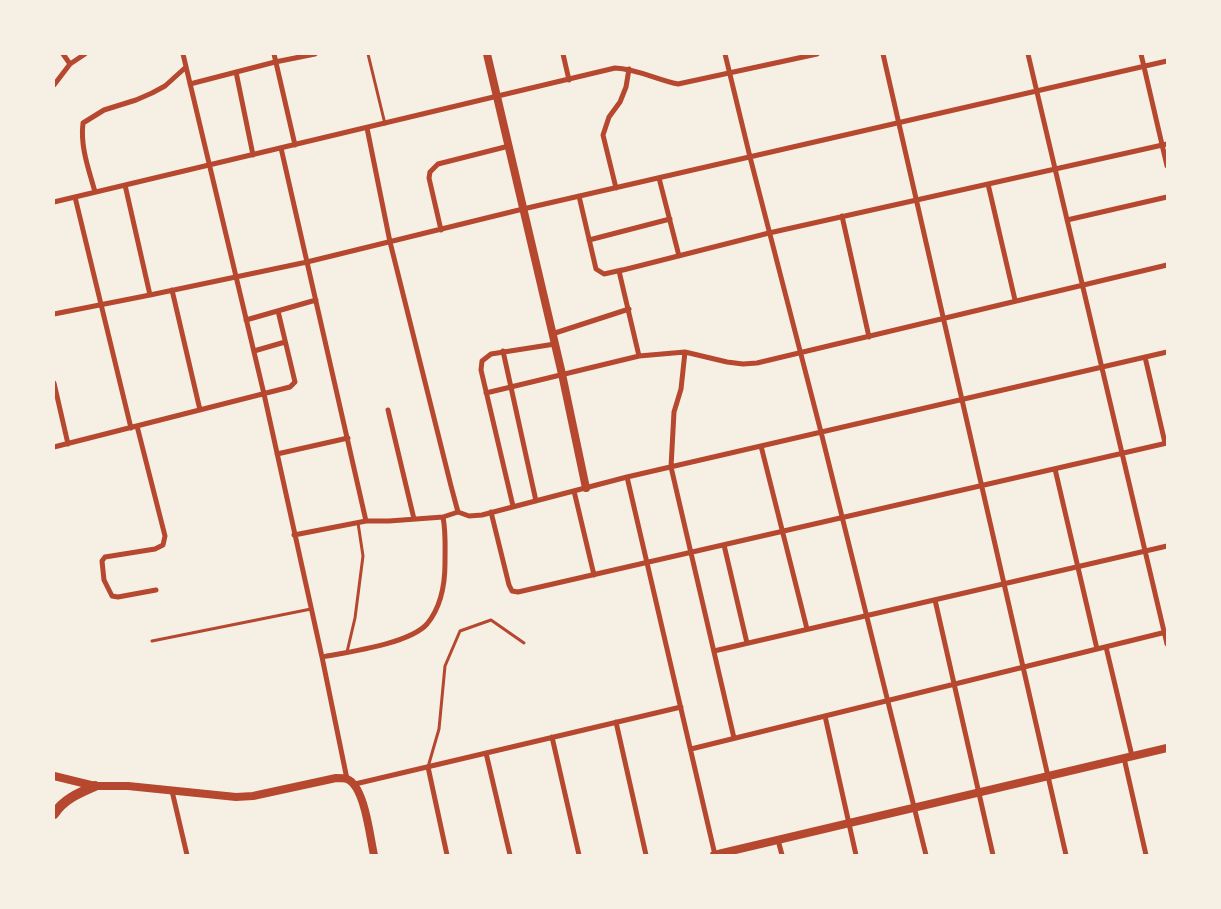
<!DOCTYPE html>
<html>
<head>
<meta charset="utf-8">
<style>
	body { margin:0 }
	#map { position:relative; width:1221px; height:909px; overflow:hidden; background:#f6efe4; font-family:"Source Sans 3",sans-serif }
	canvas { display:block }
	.frame { position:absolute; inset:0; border:55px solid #f6efe4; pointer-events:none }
</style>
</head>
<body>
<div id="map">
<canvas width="1221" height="909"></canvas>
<div class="frame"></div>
</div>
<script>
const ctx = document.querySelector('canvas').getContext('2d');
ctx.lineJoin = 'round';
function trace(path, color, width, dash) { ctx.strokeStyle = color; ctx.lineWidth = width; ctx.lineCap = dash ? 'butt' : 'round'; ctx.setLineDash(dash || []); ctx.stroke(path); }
trace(new Path2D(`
	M368,54L385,124
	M152,641L311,609
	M347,652L355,618L363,556L358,523
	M428,767L439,729L445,666L460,631L491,620L524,643`), '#b5482f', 3);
trace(new Path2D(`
	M63,54L70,64
	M183,54L264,394L322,657L347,779
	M274,54L295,145
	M563,54L569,80
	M725,54L750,157L821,432L926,855
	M883,54L1066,855
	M1028,54L1167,644
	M1141,54L1167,166
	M236,72L253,155
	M190,84L275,62L315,54
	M54,85L70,64L85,54
	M367,128L390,242L451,486L458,512L469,516L482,515L627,477L1167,352
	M281,148L366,521
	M659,178L679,256
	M988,184L1015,300
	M125,185L150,295
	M616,188L603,135L609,117L620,102L626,87L629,69
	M95,192C89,170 80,147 83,123L104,110L136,100L152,93L165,86L186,67
	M579,196L596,269L604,274L622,270
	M75,197L131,428
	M54,202L615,68C638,69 657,80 678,84L817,54
	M842,216L869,337
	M1067,220L1167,197
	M441,230L429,178L430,172L438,164L509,146
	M589,240L670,219
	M172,290L200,410
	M54,314L150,295L307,262L523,209L1167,61
	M246,320L316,300
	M552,334L629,309
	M254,351L285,342
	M503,351L536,501
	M685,352L681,389L674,412L671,467L734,738
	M639,356L685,352L727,362L743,364L757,363L1167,265
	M1145,357L1165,443
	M54,383L68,444
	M486,393L639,356L619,271L769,233L1167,144
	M388,410L414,519
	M137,426L165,536L163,545L155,549L105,557L102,561L104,580L112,596L118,597L156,590
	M761,446L807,629
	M54,447L290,387L295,382L278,311
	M277,454L348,438
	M1055,469L1097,649
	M627,477L715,855
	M574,491L594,575
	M513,506L481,370L482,361L491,354L555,344
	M491,512L509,585L512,591L518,592L1167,443
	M294,535L366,521H389L443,517L458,512
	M724,545L747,643
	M935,600L993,855
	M1106,647L1132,756
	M714,651L1167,546
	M322,657C348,652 409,644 427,624C441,607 445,584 445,563C445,547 446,532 443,517
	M825,716L856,855
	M616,722L646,855
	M552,737L579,855
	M691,749L1166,632
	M486,753L510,855
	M1124,758L1146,855
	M428,767L447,855
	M355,784L681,707
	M172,791L187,855
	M778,840L782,855`), '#b5482f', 5);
trace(new Path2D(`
	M487,54L562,374L586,488
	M54,776L95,786H128L236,797L253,796L336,778C339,778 344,778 347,779C365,786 370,838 374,855
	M714,855L1167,748`), '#b5482f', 8);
trace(new Path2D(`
	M54,814C64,799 79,793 95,786`), '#b5482f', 10);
</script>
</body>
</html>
